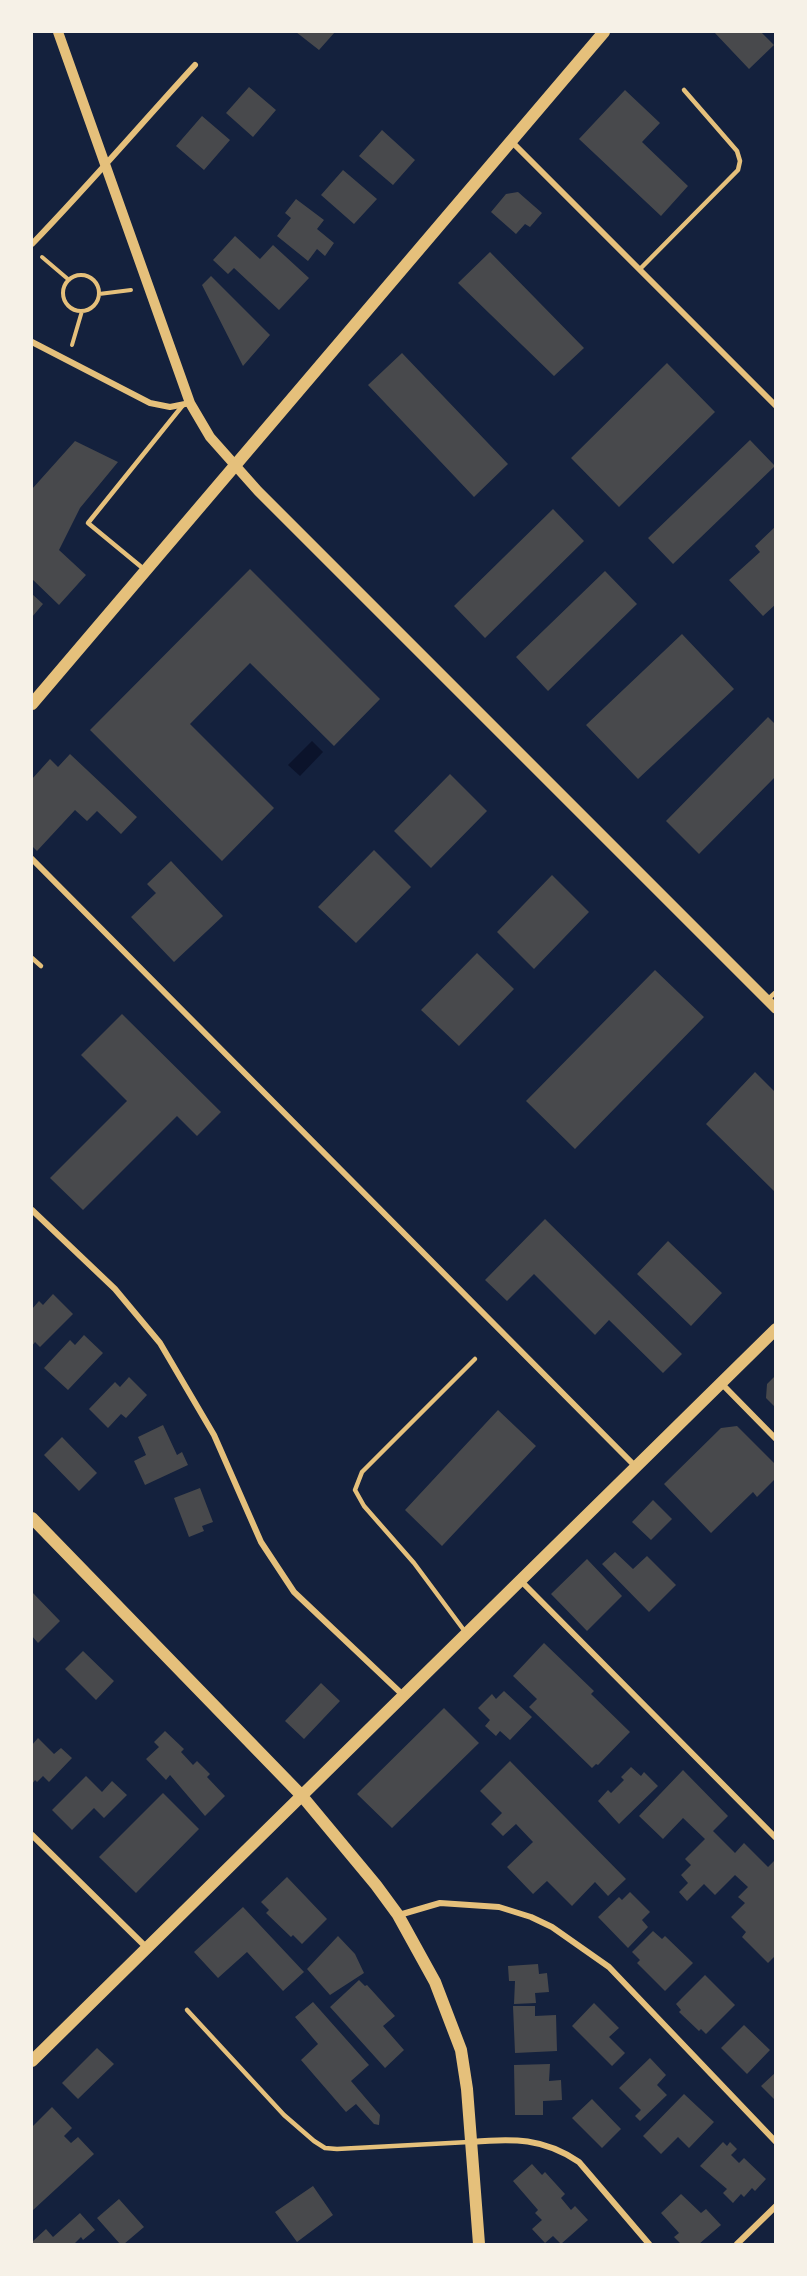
<!DOCTYPE html>
<html>
<head>
<meta charset="utf-8">
<style>
	body { margin:0 }
	#map { position:relative; width:807px; height:2276px; overflow:hidden; background:#14213d; font-family:"DejaVu Sans",sans-serif }
	canvas { display:block }
	.frame { position:absolute; inset:0; border:33px solid #f6f1e7; pointer-events:none }
</style>
</head>
<body>
<div id="map">
<canvas width="807" height="2276"></canvas>
<div class="frame"></div>
</div>
<script>
const ctx = document.querySelector('canvas').getContext('2d');
ctx.lineJoin = 'round';
function fillPath(path, color) { ctx.fillStyle = color; ctx.fill(path, 'evenodd'); }
function trace(path, color, width, dash) { ctx.strokeStyle = color; ctx.lineWidth = width; ctx.lineCap = dash ? 'butt' : 'round'; ctx.setLineDash(dash || []); ctx.stroke(path); }
fillPath(new Path2D(`
	M312,741L323,752L300,776L288,765Z`), '#0b132b');
fillPath(new Path2D(`
	M296,32H335L319,50Z
	M714,32H761L774,45L749,69Z
	M249,87L276,110L253,137L226,113Z
	M625,90L660,123L642,142L688,186L661,216L579,139Z
	M202,116L230,140L204,170L176,146Z
	M382,130L415,160L393,185L359,156Z
	M343,170L377,199L354,224L321,195Z
	M518,192L542,213L530,227L525,224L516,234L491,212L506,194Z
	M296,199L324,220L317,229L334,243L325,256L317,249L308,261L277,236L291,218L285,213Z
	M235,236L260,259L273,245L309,278L279,310L234,268L228,274L213,260Z
	M490,252L584,348L554,376L458,283Z
	M211,276L270,335L243,366L202,285Z
	M402,353L508,464L474,497L368,385Z
	M667,363L715,412L619,507L571,458Z
	M750,440L775,466L673,564L648,538Z
	M75,441L118,462L80,508L59,550L86,575L59,605L32,579V489Z
	M553,509L584,541L485,638L454,606Z
	M776,526V604L763,616L729,580L760,552L755,546Z
	M250,569L380,699L334,746L250,663L190,724L274,808L222,861L90,730Z
	M605,571L637,604L548,691L516,657Z
	M32,594L43,604L32,617Z
	M682,634L734,689L638,779L586,725Z
	M768,717L776,725V776L699,854L666,821Z
	M70,754L137,817L121,834L97,811L87,821L75,810L37,851L32,846V779L50,759L58,767Z
	M450,774L487,811L431,868L394,831Z
	M374,850L411,887L356,943L318,907Z
	M171,861L223,916L174,962L131,917L156,893L147,884Z
	M552,875L589,912L534,969L497,932Z
	M477,953L514,989L459,1046L421,1010Z
	M655,970L704,1017L575,1149L526,1101Z
	M122,1014L221,1112L197,1136L177,1116L83,1210L50,1178L127,1101L81,1055Z
	M755,1072L776,1093V1193L706,1124Z
	M545,1219L682,1354L663,1373L609,1320L595,1335L534,1274L507,1301L485,1280Z
	M668,1241L722,1293L691,1326L637,1274Z
	M53,1294L73,1314L40,1347L35,1342L32,1346V1309L39,1301L43,1305Z
	M84,1335L103,1353L68,1390L44,1368L70,1340L75,1345Z
	M776,1375V1408L766,1398L767,1384Z
	M129,1377L147,1395L126,1418L121,1414L108,1428L89,1409L115,1382L120,1387Z
	M498,1410L536,1446L442,1546L405,1510Z
	M163,1425L177,1455L182,1452L188,1465L145,1485L134,1461L146,1455L138,1437Z
	M737,1426L776,1465V1478L757,1497L753,1492L711,1533L664,1484L721,1428Z
	M62,1437L97,1473L79,1491L44,1455Z
	M200,1488L213,1522L202,1526L204,1531L189,1537L174,1498Z
	M653,1500L672,1519L651,1540L632,1522Z
	M615,1552L633,1569L647,1556L676,1585L649,1612L602,1564Z
	M587,1559L622,1596L587,1631L551,1594Z
	M32,1592L60,1621L38,1643L32,1636Z
	M544,1643L594,1691L591,1694L630,1732L598,1765L596,1764L592,1768L529,1707L537,1699L513,1676Z
	M83,1651L114,1681L96,1700L65,1669Z
	M321,1683L340,1701L304,1739L285,1721Z
	M504,1691L532,1717L510,1740L500,1731L496,1736L485,1726L490,1720L478,1708L492,1694L496,1699Z
	M444,1708L479,1743L392,1828L357,1794Z
	M165,1731L184,1749L181,1752L193,1765L197,1761L210,1774L207,1777L225,1796L205,1816L170,1775L166,1780L146,1759L159,1747L154,1742Z
	M38,1738L54,1754L61,1748L72,1758L49,1782L43,1776L37,1782L35,1780L32,1784V1745Z
	M510,1761L626,1879L608,1896L595,1882L572,1906L547,1881L533,1894L507,1867L533,1842L516,1824L503,1836L491,1824L502,1813L480,1791Z
	M631,1767L641,1776L644,1772L658,1786L619,1824L598,1801L608,1790L611,1793L624,1780L621,1777Z
	M683,1770L728,1816L713,1831L735,1853L744,1843L768,1867L774,1861L776,1862V1955L768,1963L742,1937L746,1932L731,1917L745,1903L738,1897L748,1887L735,1875L715,1895L704,1884L687,1901L679,1892L688,1883L681,1875L691,1865L685,1859L705,1839L683,1818L663,1839L639,1816Z
	M86,1776L102,1792L112,1781L127,1795L104,1818L94,1808L72,1830L52,1810Z
	M163,1793L199,1829L136,1893L99,1857Z
	M287,1877L327,1919L302,1944L293,1935L291,1937L266,1913L269,1910L261,1902Z
	M630,1892L650,1912L642,1920L648,1927L628,1948L598,1917L619,1897L622,1900Z
	M243,1907L304,1972L283,1991L247,1952L218,1978L194,1952Z
	M653,1931L662,1939L665,1936L693,1963L665,1991L637,1963L640,1960L632,1952Z
	M338,1936L355,1954L364,1973L330,1995L307,1969Z
	M538,1964L539,1974L547,1973L549,1992L535,1993L536,2003L514,2004L515,1981H509L508,1966Z
	M705,1975L735,2005L706,2034L701,2029L699,2031L679,2012L681,2010L676,2004Z
	M359,1980L365,1986L367,1985L395,2016L383,2026L404,2050L385,2068L330,2007Z
	M313,2002L369,2065L351,2081L380,2115L379,2125L374,2124L356,2104L346,2112L301,2060L318,2044L295,2017Z
	M594,2003L619,2028L609,2037L625,2053L612,2066L572,2026Z
	M513,2006H535V2016L556,2015L557,2051L515,2053Z
	M744,2025L770,2050L747,2074L721,2048Z
	M97,2048L114,2064L78,2099L62,2083Z
	M650,2058L666,2075L657,2085L667,2095L640,2121L635,2116L641,2110L619,2088Z
	M550,2064L549,2081L561,2080L562,2100L543,2101V2115H515L514,2065Z
	M776,2072V2101L761,2086Z
	M684,2094L714,2122L689,2148L678,2137L661,2154L643,2136Z
	M592,2099L621,2129L602,2148L572,2118Z
	M52,2107L72,2128L64,2136L71,2143L78,2137L94,2154L32,2211V2127Z
	M723,2142L727,2146L730,2142L737,2149L731,2155L739,2163L744,2158L766,2179L755,2191L752,2188L744,2197L741,2194L733,2203L723,2193L727,2189L700,2166Z
	M532,2164L542,2175L545,2172L565,2194L561,2198L571,2210L575,2206L588,2220L561,2244L553,2236L545,2243L532,2229L542,2220L535,2213L538,2210L513,2181Z
	M313,2186L333,2215L297,2242L275,2212Z
	M681,2194L701,2213L706,2209L721,2225L699,2244H681L674,2237L679,2233L661,2213Z
	M119,2199L144,2227L124,2244H120L97,2218Z
	M80,2213L95,2230L83,2240L81,2237L75,2243L77,2244H32V2242L46,2229L53,2237Z`), '#48494c');
trace(new Path2D(`
	M42,257L69,280
	M63 293a18 18 0 1 1 36 0a18 18 0 1 1-36 0Z
	M99,294L131,290
	M72,345L82,311`), '#e5c07b', 4);
trace(new Path2D(`
	M640,269L738,170L740,161L737,151L684,90
	M145,570L88,523L183,405
	M32,958L41,966
	M767,1000L776,992
	M466,1633L414,1563L364,1506L355,1490L362,1472L475,1359
	M187,2010L284,2115L314,2141L325,2148L337,2149L469,2142`), '#e5c07b', 4.5);
trace(new Path2D(`
	M511,141L776,406
	M32,244C88,186 140,125 195,65
	M32,342L150,403L170,407L190,403
	M32,859L635,1466
	M32,1210L115,1289L160,1343L214,1435L261,1542L294,1592L404,1696
	M721,1383L776,1439
	M521,1581L776,1838
	M32,1835L147,1948
	M399,1915L440,1903L499,1907L531,1917L552,1927L609,1967L776,2142
	M471,2142C513,2138 544,2138 579,2162L649,2244
	M737,2244L776,2206`), '#e5c07b', 6);
trace(new Path2D(`
	M58,32L190,403L210,437L258,491L776,1009`), '#e5c07b', 10);
trace(new Path2D(`
	M32,704L604,32
	M32,1518L302,1796L376,1885L398,1915L435,1982L461,2050L467,2089L479,2244
	M32,2061L776,1329`), '#e5c07b', 12);
</script>
</body>
</html>
